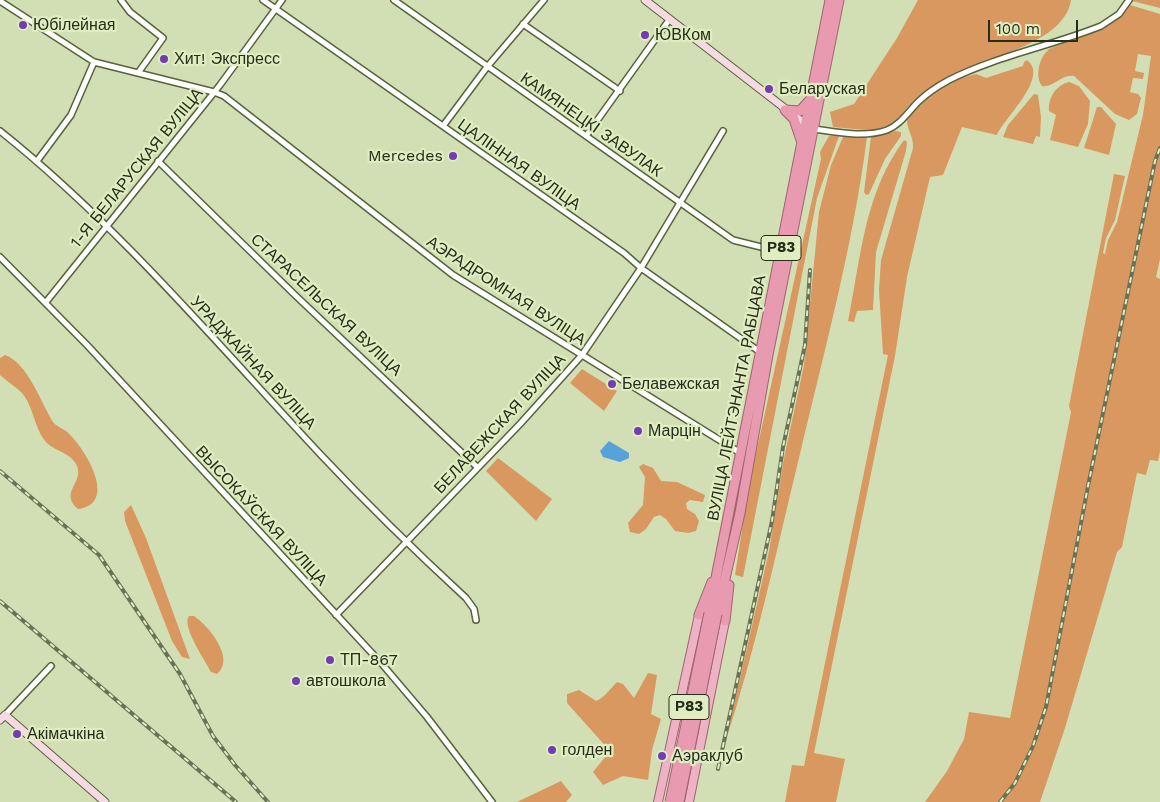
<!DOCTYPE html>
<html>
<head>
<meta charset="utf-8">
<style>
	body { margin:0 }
	#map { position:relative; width:1160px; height:802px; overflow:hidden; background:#d2dfb4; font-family:"Work Sans",sans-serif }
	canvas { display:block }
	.scale { position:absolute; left:988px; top:20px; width:90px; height:22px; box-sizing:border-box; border:2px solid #272c1b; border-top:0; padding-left:6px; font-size:15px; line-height:18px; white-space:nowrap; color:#272c1b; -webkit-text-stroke:4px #dfedc1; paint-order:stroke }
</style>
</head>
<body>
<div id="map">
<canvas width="1160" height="802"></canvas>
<div class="scale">100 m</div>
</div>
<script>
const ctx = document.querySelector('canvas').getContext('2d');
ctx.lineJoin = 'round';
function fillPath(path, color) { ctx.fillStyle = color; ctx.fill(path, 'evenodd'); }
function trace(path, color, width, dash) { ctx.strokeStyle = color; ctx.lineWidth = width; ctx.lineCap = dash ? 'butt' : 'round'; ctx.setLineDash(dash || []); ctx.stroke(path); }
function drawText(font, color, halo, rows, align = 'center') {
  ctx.font = font + ' "Work Sans",sans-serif'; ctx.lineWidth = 4.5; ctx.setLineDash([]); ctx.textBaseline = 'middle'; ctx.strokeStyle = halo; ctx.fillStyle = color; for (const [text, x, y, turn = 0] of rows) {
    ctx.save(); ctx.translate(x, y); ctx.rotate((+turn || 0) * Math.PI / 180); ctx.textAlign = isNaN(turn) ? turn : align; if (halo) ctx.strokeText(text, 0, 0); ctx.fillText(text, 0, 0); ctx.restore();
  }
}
fillPath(new Path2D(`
	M918,0H1071C1064,47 976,58 942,80C932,86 923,93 914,101C905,109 898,121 886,126C871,133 849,128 833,127L830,112L854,104L897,38Z
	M1133,0H1160V8L1132,1Z
	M1130,5L1160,14V259L1156,277L1160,279V451L1158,461L1150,460L1146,475L1137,473L1122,547L1117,552L1065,728L1040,802H925L947,771L964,739L969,712L1010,718L1071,412L1069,406L1114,174L1125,176L1115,220L1106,238L1103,253L1105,254L1108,240L1117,222L1143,115L1151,56L1138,54L1135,71L1144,73L1143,79L1133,78L1130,92L1138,94L1141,98L1137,114L1129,120L1115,114L1074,76C1061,74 1054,88 1042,86C1034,76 1040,54 1051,48L1103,28L1121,16Z
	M1027,60C1050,77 1004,118 997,135L962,127L943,175L930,177L907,277L895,356L814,753L845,759L836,802H785L792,765L804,766L888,355L883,354L879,290L881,260L913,148C914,137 907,130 907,120C921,97 951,80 976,74L986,78L1023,66L1024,62Z
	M1069,82L1079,86L1090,101L1088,124L1078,147L1050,140L1056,115L1049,111C1048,98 1056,85 1069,82Z
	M1034,94L1038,95L1041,117L1040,137L1036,136L1033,144L1003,137L1008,125Z
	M1097,107H1101L1116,124L1109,155L1084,148Z
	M895,131L901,132V136L885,159L869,194L866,195L864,192L871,137Z
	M829,136H839L817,198L743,577L735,575L749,485L821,159L820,152Z
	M843,137H867C853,246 824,352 799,458C776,552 756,648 726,740L769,551L784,458L804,365L819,212L831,165Z
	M904,140L907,142L906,151L876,252L873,310L857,311L854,322L848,321C861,257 864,194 904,140Z
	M5,355C28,363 41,403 53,422C56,426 62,428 66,431C84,446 120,504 78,509C58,492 86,482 76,464C70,453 56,451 48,444C34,431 34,405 21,392C15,386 6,381 0,375V358Z
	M582,369L617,391L604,411L570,383Z
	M498,458L552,499L536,521L486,471Z
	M643,464L653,468L661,481L677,482L705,495L703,502L690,500L686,503L687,509L695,514L699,521L696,531L688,533L675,531L666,519L660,515L654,517L646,529L639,534L630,532L628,523L643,505L645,477L639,467Z
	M131,505L146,538L190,659L182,657L172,641L125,521L124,512Z
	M189,616H194C209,626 236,659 217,674L211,672C205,660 181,626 189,616Z
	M648,673L657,675L651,714L661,719L652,750L648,780L623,776L603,785L593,772L610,751L567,703V694L579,690L596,701C603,699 611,688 617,682L623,684L634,698Z
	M561,781L572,795L566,802H517Z`), '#d89860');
fillPath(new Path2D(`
	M609,441L629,453V458L620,462L603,457L600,451Z`), '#57a3d9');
const minor = new Path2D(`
	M121,0L130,12L163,38L138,73
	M263,0L624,253L641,268L760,352
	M394,0L733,240L781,252
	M0,1L94,62L214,92L224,96L453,275L742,454
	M523,24L620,91
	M443,126L487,67L544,0
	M814,129C836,132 865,138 887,130C900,125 908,112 918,102C927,93 938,86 949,80C997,56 1051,46 1101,26L1119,14L1129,0
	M0,131C119,226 217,344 321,455C368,505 416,552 466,598L474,609L476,620
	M586,136L669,20
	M37,161L71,115L94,62
	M158,161L296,296L477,467
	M0,257L87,345L382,664L427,717L492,802
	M46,302L220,85L282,0
	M336,615L520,424L582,355L641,268L723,131
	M5,715L51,666`);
const secondary = new Path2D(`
	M645,0L809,127
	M0,720L5,715L105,802`);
const primary = new Path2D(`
	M658,802L699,615
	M689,802L725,621`);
const trunk = new Path2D(`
	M785,110L794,119L801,140
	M785,110L800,111L809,101
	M709,613L830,0
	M717,614L740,513L768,355L839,0
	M699,615L712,582
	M725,621L729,585`);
trace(minor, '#57623b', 8);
trace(secondary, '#57623b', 9);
trace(primary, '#a06370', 10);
trace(trunk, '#a06370', 11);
trace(minor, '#fff', 5);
trace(secondary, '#f6d9e2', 7);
trace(primary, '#edb3c4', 8);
trace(trunk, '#e79ab0', 9);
const rail = new Path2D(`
	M0,471L99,555L180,674L213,736L235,765L268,802
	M0,601L236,802
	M718,769L772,521L783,447L805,345L810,270
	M1000,802L1015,783L1033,746L1046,707L1088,486L1155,161L1160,148`);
trace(rail, '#697156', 4);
trace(rail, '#dfedc1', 2, [5.5]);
const trunkBridge = new Path2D(`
	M670,802L709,613
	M679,802L717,614`);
trace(trunkBridge, '#a06370', 11, []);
trace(trunkBridge, '#e79ab0', 9);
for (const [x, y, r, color] of [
	[23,25,5,"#743cb2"],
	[645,35,5,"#743cb2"],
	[164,59,5,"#743cb2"],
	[769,89,5,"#743cb2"],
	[453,156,5,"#743cb2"],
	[612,384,5,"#743cb2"],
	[638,431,5,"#743cb2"],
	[330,660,5,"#743cb2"],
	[296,681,5,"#743cb2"],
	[17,734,5,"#743cb2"],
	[552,750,5,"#743cb2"],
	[662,756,5,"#743cb2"]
]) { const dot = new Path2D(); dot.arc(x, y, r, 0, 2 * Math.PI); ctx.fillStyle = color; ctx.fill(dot); trace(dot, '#dfedc1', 2); }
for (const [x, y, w] of [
	[781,248,40],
	[689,707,40]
]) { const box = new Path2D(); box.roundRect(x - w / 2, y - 12.5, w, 25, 4); ctx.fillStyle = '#dfedc1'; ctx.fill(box); trace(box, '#272c1b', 1); }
drawText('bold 15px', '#272c1b', null, [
	["Р83",781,248],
	["Р83",689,707]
]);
drawText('16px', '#272c1b', '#dfedc1', [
	["Юбілейная",33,25],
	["ЮВКом",655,35],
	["Хит! Экспресс",174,59],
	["Беларуская",779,89],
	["Mercedes",443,156,"right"],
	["Белавежская",622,384],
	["Марцін",648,431],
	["ТП-867",340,660],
	["автошкола",306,681],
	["Акімачкіна",27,734],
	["голден",562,750],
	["Аэраклуб",672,756]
], 'left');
drawText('16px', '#272c1b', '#dfedc1', [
	["КАМЯНЕЦКІ ЗАВУЛАК",591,125,35],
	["ЦАЛІННАЯ ВУЛІЦА",519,165,35],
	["1-Я БЕЛАРУСКАЯ ВУЛІЦА",137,168,-51],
	["АЭРАДРОМНАЯ ВУЛІЦА",506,291,33],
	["СТАРАСЕЛЬСКАЯ ВУЛІЦА",326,305,43],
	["УРАДЖАЙНАЯ ВУЛІЦА",253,363,47],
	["ВУЛІЦА ЛЕЙТЭНАНТА РАБЦАВА",737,398,-79],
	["БЕЛАВЕЖСКАЯ ВУЛІЦА",500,424,-47],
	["ВЫСОКАЎСКАЯ ВУЛІЦА",261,516,47]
]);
</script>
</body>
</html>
